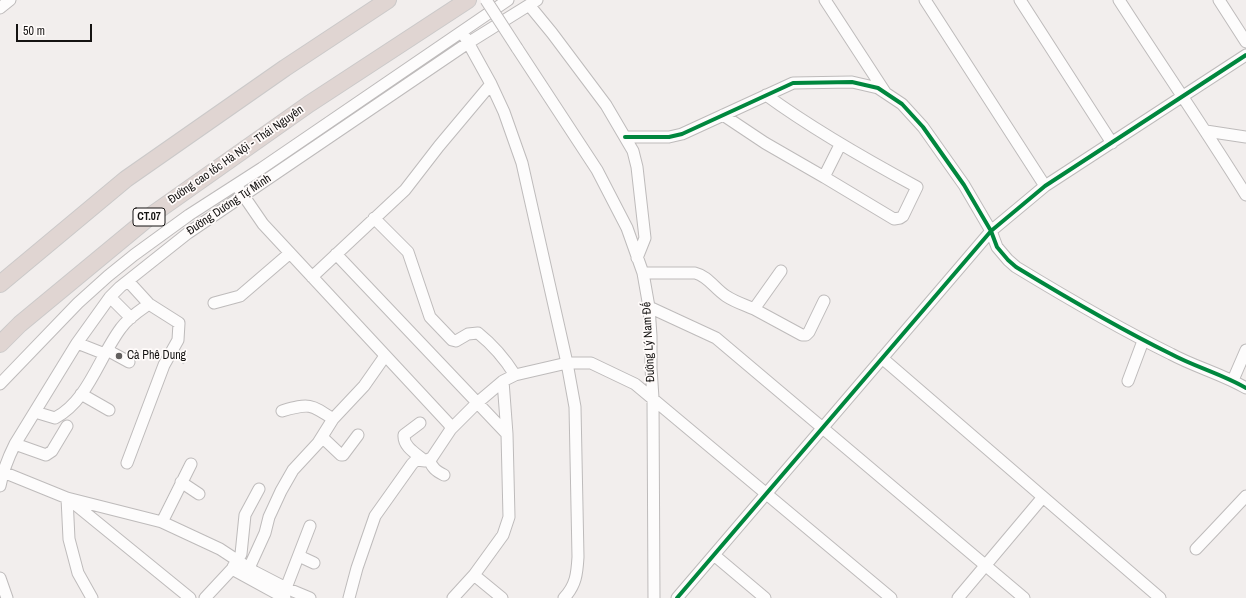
<!DOCTYPE html>
<html>
<head>
<meta charset="utf-8">
<style>
	body { margin:0 }
	#map { position:relative; width:1246px; height:598px; overflow:hidden; background:#f2eeed; font-family:"Archivo Narrow",sans-serif }
	canvas { display:block }
	.scale { position:absolute; left:16px; top:24px; width:76px; height:18px; box-sizing:border-box; border:2px solid #151312; border-top:0; padding-left:5px; font-size:12px; line-height:14px; white-space:nowrap; color:#151312; -webkit-text-stroke:3px #fffbfa; paint-order:stroke }
</style>
</head>
<body>
<div id="map">
<canvas width="1246" height="598"></canvas>
<div class="scale">50 m</div>
</div>
<script>
const ctx = document.querySelector('canvas').getContext('2d');
ctx.lineJoin = 'round';
function trace(path, color, width, dash) { ctx.strokeStyle = color; ctx.lineWidth = width; ctx.lineCap = dash ? 'butt' : 'round'; ctx.setLineDash(dash || []); ctx.stroke(path); }
function drawText(font, color, halo, rows, align = 'center') {
  ctx.font = font + ' "Archivo Narrow",sans-serif'; ctx.lineWidth = 3.5; ctx.setLineDash([]); ctx.textBaseline = 'middle'; ctx.strokeStyle = halo; ctx.fillStyle = color; for (const [text, x, y, turn = 0] of rows) {
    ctx.save(); ctx.translate(x, y); ctx.rotate((+turn || 0) * Math.PI / 180); ctx.textAlign = isNaN(turn) ? turn : align; if (halo) ctx.strokeText(text, 0, 0); ctx.fillText(text, 0, 0); ctx.restore();
  }
}
const minor = new Path2D(`
	M825,0L885,92
	M925,0L1045,186
	M1020,0L1112,143
	M1119,0C1161,65 1205,129 1246,195
	M1219,0L1246,42
	M529,5L552,33L606,105L633,151L637,167L645,238L637,258
	M0,8L10,0
	M465,37L491,84L504,112L522,163L567,363L575,407L578,557C577,574 576,585 564,598
	M517,48L597,170L627,228L643,273L649,307L651,336V368L653,398L654,598
	M766,95C814,130 865,159 917,187L903,216L900,218L894,219L824,177
	M723,115L765,143L824,177L840,145
	M1206,131L1246,137
	M625,137H669L682,134L793,83L852,82L878,88L902,104L923,127L964,185L991,231L997,247L1008,260L1016,267C1067,298 1118,328 1171,354C1195,367 1222,374 1246,388
	M239,189L263,224L449,424L451,429L431,459L425,461L416,460L412,464L375,516L357,568L349,598
	M374,218L408,252L430,317L452,340L456,341L468,334L478,333C493,345 505,359 515,375
	M336,254L507,434
	M643,273H695C708,276 715,289 726,296C735,302 745,305 754,309L781,271
	M312,277L405,190L439,146L491,84
	M110,297L131,318
	M214,303L240,296L290,253
	M649,307L716,338L1024,598
	M754,309L802,335H806L809,332L824,301
	M77,343L105,354
	M107,350L129,362
	M882,358L1160,598
	M1233,380L1246,350
	M1128,381L1143,341
	M0,384L78,303L108,276L134,255L189,215L262,168L508,0
	M81,394L109,410
	M282,411C309,403 311,404 333,419
	M35,412L55,418C88,401 99,357 121,328C128,318 139,311 149,304
	M420,423L404,435C403,447 417,454 425,461
	M451,429L477,403L503,381L515,375L567,363H591L635,384L891,598
	M322,437L341,455H343L358,435
	M15,444L46,455L52,451L67,426
	M429,459C432,468 436,471 444,475
	M127,463L164,365L178,340L179,323L149,304L128,281
	M3,472L67,498L162,522L220,549L255,572L286,588L310,598
	M181,482L199,494
	M0,486C3,470 8,458 15,444L77,343L110,297L120,287L188,233L468,43L537,0
	M67,498L69,539L78,573L92,598
	M71,501L190,598
	M162,522L191,464
	M1196,549L1215,529L1246,496
	M714,555L765,598
	M299,556L314,563
	M233,567L241,554L245,515L259,489
	M249,568L265,533L269,517L281,491L293,470L318,443L333,419L364,386L385,356
	M474,575L502,598
	M0,578L7,598
	M286,588L310,526
	M205,598L232,569L285,598
	M453,598L474,575L503,535L509,517L507,434L503,381
	M677,598L991,231L1045,186L1246,55
	M958,598L1043,497`);
const highway = new Path2D(`
	M0,284L126,179L285,68L388,0
	M0,344L20,324L153,214L309,104L468,0`);
trace(minor, '#bebbbb', 13);
trace(highway, '#cbc9c9', 18);
trace(new Path2D(`
	M183,364L186,356L185,350`), '#d5d4d4', 2, [3, 3]);
trace(minor, '#fdfcfc', 11);
trace(highway, '#e0d5d2', 16);
const minorBridge = new Path2D(`
	M486,0L517,48`);
trace(minorBridge, '#bebbbb', 13, []);
trace(minorBridge, '#fdfcfc', 11);
trace(new Path2D(`
	M625,137H669L682,134L793,83L852,82L878,88L902,104L923,127L964,185L991,231L997,247L1008,260L1016,267C1067,298 1118,328 1171,354C1195,367 1222,374 1246,388
	M677,598L991,231L1045,186L1246,55`), '#00873e', 4);
for (const [x, y, r, color] of [
	[119,356,4,"#62605f"]
]) { const dot = new Path2D(); dot.arc(x, y, r, 0, 2 * Math.PI); ctx.fillStyle = color; ctx.fill(dot); trace(dot, '#fffbfa', 1.5); }
for (const [x, y, w] of [
	[149,217,32]
]) { const box = new Path2D(); box.roundRect(x - w / 2, y - 9, w, 18, 3); ctx.fillStyle = '#fffbfa'; ctx.fill(box); trace(box, '#151312', 1); }
drawText('bold 11px', '#151312', null, [
	["CT.07",149,217]
]);
drawText('12px', '#151312', '#fffbfa', [
	["Đường cao tốc Hà Nội - Thái Nguyên",236,155,-35],
	["Đường Dương Tự Minh",229,205,-34],
	["Đường Lý Nam Đế",649,342,-93]
]);
drawText('12px', '#151312', '#fffbfa', [
	["Cà Phê Dung",127,356]
], 'left');
</script>
</body>
</html>
